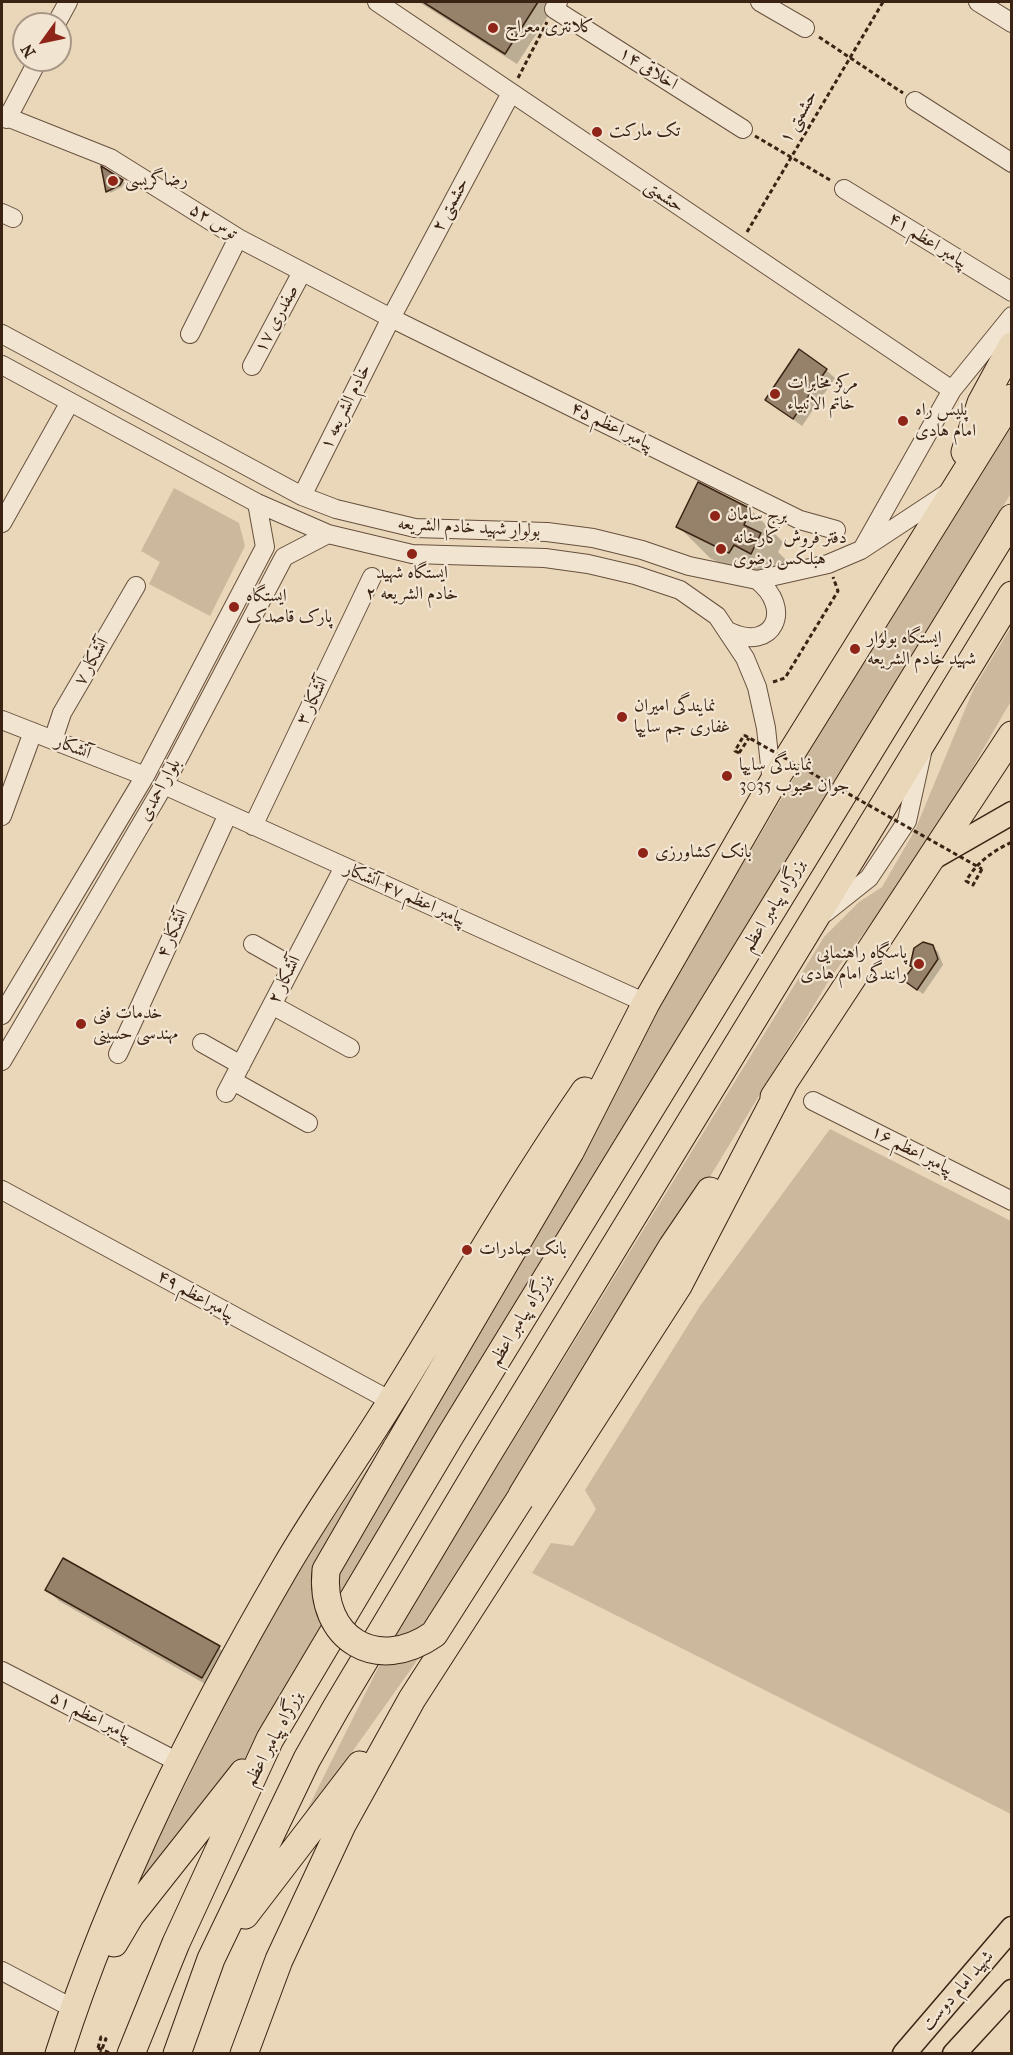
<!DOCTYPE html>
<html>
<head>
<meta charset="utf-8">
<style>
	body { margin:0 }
	#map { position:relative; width:1013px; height:2055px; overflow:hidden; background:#ead7b9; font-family:"IM FELL French Canon",serif }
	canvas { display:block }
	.frame { position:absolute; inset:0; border:3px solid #3b2314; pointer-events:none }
	.north { position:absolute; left:12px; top:12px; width:60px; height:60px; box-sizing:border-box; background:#f1e5d2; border:2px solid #a89786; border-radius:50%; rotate:237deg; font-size:16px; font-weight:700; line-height:24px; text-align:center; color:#3b2314 }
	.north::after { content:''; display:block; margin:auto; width:21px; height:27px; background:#8f2418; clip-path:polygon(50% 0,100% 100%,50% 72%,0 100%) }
</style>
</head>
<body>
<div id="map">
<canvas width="1013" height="2055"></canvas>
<div class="frame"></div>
<div class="north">N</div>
</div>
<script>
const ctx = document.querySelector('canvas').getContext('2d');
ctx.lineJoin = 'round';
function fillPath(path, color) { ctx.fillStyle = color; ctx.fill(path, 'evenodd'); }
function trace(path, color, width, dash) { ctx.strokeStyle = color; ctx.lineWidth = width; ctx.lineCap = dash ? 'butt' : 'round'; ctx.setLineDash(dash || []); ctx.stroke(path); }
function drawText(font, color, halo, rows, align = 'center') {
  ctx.font = font + ' "IM FELL French Canon",Amiri,serif'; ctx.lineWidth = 4.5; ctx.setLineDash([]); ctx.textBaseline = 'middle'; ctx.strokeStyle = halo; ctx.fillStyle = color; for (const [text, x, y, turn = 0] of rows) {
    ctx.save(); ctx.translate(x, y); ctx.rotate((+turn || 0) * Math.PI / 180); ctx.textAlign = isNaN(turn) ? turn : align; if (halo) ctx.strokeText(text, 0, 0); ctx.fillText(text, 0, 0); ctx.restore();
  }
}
fillPath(new Path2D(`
	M1011,424V493L354,1573L261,1738L125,1907L276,1601L378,1453L402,1458L552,1210L651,1020L922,560Z
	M174,488L239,523L245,546L210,616L149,584L160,562L141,551Z
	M1011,627V701L922,855L831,977L414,1665L298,1828L399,1626L824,937L859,902L882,887L915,830L974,688Z
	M830,1129L1011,1221V1814L532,1573L551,1543L573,1546L596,1509L585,1490L700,1306Z`), '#ccb89d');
fillPath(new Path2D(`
	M419,2H557L517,64Z
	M103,169L122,181L125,183L122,187L110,193Z
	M826,370L835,378L802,426L767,400Z
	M751,510L783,542L778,552L792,566L783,584L766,576L762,584L710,558L678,526Z
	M932,946L938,952L943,965L923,994L911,985Z
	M47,1590L219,1648L231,1659L214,1689L59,1601Z`), '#0003');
const building = new Path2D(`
	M423,2H538L505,54Z
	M101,166L123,180L120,185L106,192Z
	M799,349L827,369L793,419L765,400Z
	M698,482L751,509L744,525L761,533L751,554L734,545L729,553L676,527Z
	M923,942L933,945L938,959L917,990L903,980L913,967L910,966L914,948Z
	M63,1558L220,1646L202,1678L45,1590Z`);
fillPath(building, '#96816a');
trace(building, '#3b2314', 1.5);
const minor = new Path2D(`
	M377,2L952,390
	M558,2L554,9L743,129
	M760,2L805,28
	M978,2L1012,23
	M56,24L68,2
	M915,101L1012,163
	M2,115L110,158L238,238L391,318L800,520L836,530
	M7,119L38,60
	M844,189L1012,292
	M2,213L13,218
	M2,334L302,496L336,509L415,528L547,532L593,538L642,550L689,566L757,580L828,564L861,550L949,492
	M190,334L238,238
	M2,365L257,503L328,534L412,554L545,558L588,564L635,575L680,590L717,616L745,658L757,687L766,728L772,784
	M252,366L302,272
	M302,496L391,318L511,93
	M2,523L70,402
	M864,546L952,390L1012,316
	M730,632C773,652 794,609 757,580
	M2,720L145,776
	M53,740L62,713L136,586
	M164,785L646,1003
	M2,816L33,732
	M253,826L372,577
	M825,913L869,878L907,821L922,753
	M253,944L292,966
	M272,1005L350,1048
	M2,1015L145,776L265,547L257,503
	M202,1043L241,1065
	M118,1054L228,814
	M2,1061L164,785L284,557L328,534
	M233,1081L308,1123
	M226,1093L344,867
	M813,1101L1012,1201
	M2,1190L391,1401
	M2,1671L180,1763
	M2,1971L74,2009`);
const major = new Path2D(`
	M930,860L1012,813
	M904,2054L1012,1928
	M954,2054L1012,1991`);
const highway = new Path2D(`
	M965,452L981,403L1012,346
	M774,1097L1012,735
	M396,1449L570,1152L646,1003L772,784L1012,398
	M522,1495L672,1247L710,1191
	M245,1915L360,1765
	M114,1943L130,1916L243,1773
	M59,2054C113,1885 196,1721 285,1568C318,1511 357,1457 392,1400C456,1297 516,1191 585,1091
	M131,2054L176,1943L270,1739L450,1436L1012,518
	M177,2054L211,1959L307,1759L336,1708L486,1457L1012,595
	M244,2054L279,1960L342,1825L412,1699L678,1286L783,1084`);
trace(minor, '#67503d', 20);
trace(major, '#3b2314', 25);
trace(highway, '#3b2314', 29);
trace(new Path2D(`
	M819,37L903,93
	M518,78L547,22
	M755,136L830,180
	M747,232L883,2
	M773,682L785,678L838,591L833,577
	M739,753L749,738
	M739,753L735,751L744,735
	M982,869L973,885L966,881C977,862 993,851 1012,842
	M98,2048L101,2037L106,2039L100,2054`), '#3b2314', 3, [4.5, 3]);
trace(minor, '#f1e5d2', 18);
trace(major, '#ead7b9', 22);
trace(highway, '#ead7b9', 27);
const highwayBridge = new Path2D(`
	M396,1449L326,1570C319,1639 377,1674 434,1634L520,1499`);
trace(highwayBridge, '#3b2314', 29, []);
trace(new Path2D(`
	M744,735L982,869
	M98,2048L112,2054`), '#3b2314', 3, [4.5, 3]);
trace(highwayBridge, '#ead7b9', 27);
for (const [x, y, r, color] of [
	[493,28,6,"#8f2418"],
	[597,132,6,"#8f2418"],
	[113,181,6,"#8f2418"],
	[775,394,6,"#8f2418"],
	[903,421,6,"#8f2418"],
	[715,516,6,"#8f2418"],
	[721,549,6,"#8f2418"],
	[412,554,6,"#8f2418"],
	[234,607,6,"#8f2418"],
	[855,649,6,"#8f2418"],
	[622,717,6,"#8f2418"],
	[727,776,6,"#8f2418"],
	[643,853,6,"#8f2418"],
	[919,964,6,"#8f2418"],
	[81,1024,6,"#8f2418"],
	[467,1250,6,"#8f2418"]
]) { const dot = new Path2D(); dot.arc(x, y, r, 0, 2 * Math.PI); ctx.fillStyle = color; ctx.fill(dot); trace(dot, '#f1e5d2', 2); }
drawText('18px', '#3b2314', '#f1e5d2', [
	["کلانتری معراج",505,28],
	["تک مارکت",609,132],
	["رضاگریسی",125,181],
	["مرکز مخابرات",787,384],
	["خاتم الانبیاء",787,405],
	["پلیس راه",915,411],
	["امام هادی",915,432],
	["برج سامان",727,516],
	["دفتر فروش کارخانه",733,539],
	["هبلکس رضوی",733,560],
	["ایستگاه شهید",412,574,"center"],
	["خادم الشریعه ۲",412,595,"center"],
	["ایستگاه",246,597],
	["پارک قاصدک",246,618],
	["ایستگاه بولوار",867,639],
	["شهید خادم الشریعه",867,660],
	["نمایندگی امیران",634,707],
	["غفاری جم سایپا",634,728],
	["نمایندگی سایپا",739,766],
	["جوان محبوب 3035",739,787],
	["بانک کشاورزی",655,853],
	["پاسگاه راهنمایی",907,954,"right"],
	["رانندگی امام هادی",907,975,"right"],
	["خدمات فنی",93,1014],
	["مهندسی حسینی",93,1035],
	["بانک صادرات",479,1250]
], 'left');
drawText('18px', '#3b2314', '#f1e5d2', [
	["اخلاقی ۱۴",648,69,32],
	["حشمتی ۱",799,117,-60],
	["حشمتی",664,197,34],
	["حشمتی ۲",451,205,-62],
	["توس ۵۲",213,222,32],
	["پیامبر اعظم ۴۱",928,241,32],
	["صفدری ۱۷",277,319,-62],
	["خادم الشریعه ۱",346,407,-64],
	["پیامبر اعظم ۴۵",612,427,26],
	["بولوار شهید خادم الشریعه",469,528,3],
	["آتشکار ۷",92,662,-60],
	["آتشکار ۳",313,701,-64],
	["آتشکار",73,748,22],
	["بلوار احمدی",160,790,-61],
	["پیامبر اعظم ۴۷-آتشکار",405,895,24],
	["بزرگراه پیامبر اعظم",774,906,-59],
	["آتشکار ۴",173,934,-65],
	["آتشکار ۲",285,980,-63],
	["پیامبر اعظم ۱۶",912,1151,27],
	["پیامبراعظم ۴۹",196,1296,29],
	["بزرگراه پیامبر اعظم",521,1320,-59],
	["پیامبر اعظم ۵۱",91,1717,27],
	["بزرگراه پیامبر اعظم",274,1739,-62],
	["شهید امام دوست",958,1991,-49]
]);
</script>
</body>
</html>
